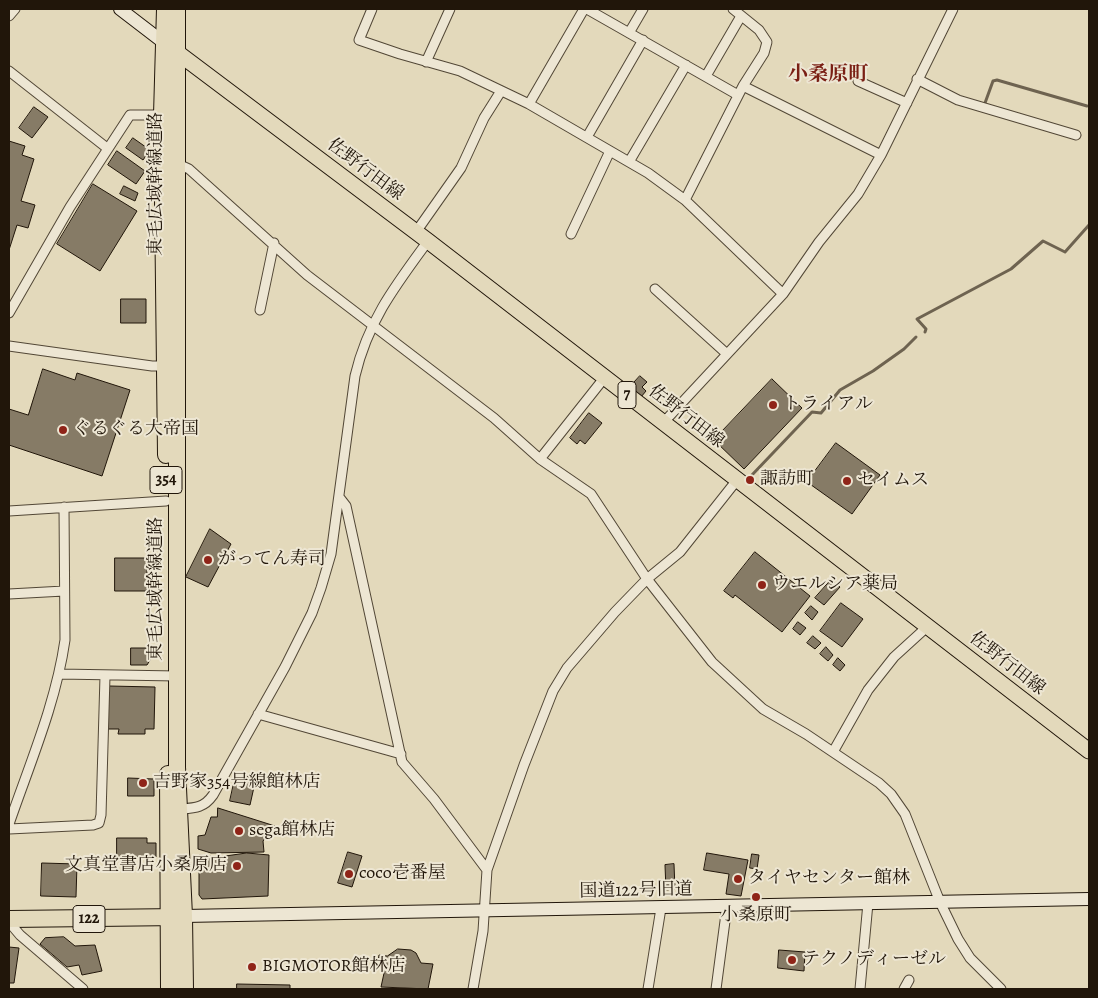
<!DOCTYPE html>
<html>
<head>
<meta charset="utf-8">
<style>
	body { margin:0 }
	#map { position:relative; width:1098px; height:998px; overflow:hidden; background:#e3d9bb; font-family:Alegreya,serif }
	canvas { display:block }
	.frame { position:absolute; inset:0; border:10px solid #21160a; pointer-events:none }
</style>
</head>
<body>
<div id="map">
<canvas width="1098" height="998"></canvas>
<div class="frame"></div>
</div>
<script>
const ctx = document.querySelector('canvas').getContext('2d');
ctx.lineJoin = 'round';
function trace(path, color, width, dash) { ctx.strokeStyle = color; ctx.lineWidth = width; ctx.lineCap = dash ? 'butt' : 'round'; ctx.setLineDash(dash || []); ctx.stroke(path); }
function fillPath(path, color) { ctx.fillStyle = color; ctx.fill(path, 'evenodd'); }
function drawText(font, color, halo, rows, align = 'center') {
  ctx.font = font + ' Alegreya,"Noto Serif JP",serif'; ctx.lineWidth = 4; ctx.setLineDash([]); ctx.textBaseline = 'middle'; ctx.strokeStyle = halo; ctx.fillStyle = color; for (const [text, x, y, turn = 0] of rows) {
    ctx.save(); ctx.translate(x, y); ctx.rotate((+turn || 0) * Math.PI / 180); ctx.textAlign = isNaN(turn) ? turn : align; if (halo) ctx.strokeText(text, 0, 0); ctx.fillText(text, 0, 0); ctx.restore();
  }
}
trace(new Path2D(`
	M985,103L993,81L997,80L1087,106
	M925,332L926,329L917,319L1011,269L1043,241L1065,252L1089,225
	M751,476L812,412L821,413L840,390L873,371L904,349L916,337`), '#6e6350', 3);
const building = new Path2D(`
	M34,107L48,117L32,138L19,128Z
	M133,138L150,150L143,160L126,148Z
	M9,141L25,146L22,155L34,159L21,201L35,205L28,228L17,225L9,250Z
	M117,151L145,171L136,184L108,165Z
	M93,184L137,211L100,271L57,244Z
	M124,186L138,193L135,201L120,194Z
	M121,299H146V323H121Z
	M43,369L75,380L77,373L130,390L102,476L9,445V409L28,415Z
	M640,376L647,382L642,387L646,391L641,397L630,387Z
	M772,379L802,408L744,469L714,440Z
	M589,413L602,423L585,444L580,440L577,444L570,438Z
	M836,443L880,475L852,514L807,482Z
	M210,529L231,544L208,587L186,577Z
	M755,552L810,596L782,632L735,595L733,598L724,591Z
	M115,558H147V591H115Z
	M831,580L840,587L824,605L815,598Z
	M841,603L863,619L842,647L820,631Z
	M811,606L818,612L812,620L805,613Z
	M798,622L806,628L800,635L793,629Z
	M813,636L821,643L815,649L807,643Z
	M826,647L833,655L828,661L820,654Z
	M131,648H152V657L147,665H131Z
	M838,658L845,665L840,671L833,665Z
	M109,686L155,687L154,729H145V734H118L119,729H108Z
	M236,774L256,778L250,805L230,801Z
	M128,778L154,779V796H128Z
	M218,808L275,826L263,841L264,852L211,853L198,849V836L205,835L211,817H217Z
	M117,838H147V843H156V857H117Z
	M348,852L362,856L352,887L338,883Z
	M247,853L269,855L268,896L202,899L199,895V855L218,857Z
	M707,853L748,860L741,896L726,894L729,874L704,870Z
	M752,854L759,855L757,869L750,868Z
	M42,863L77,864L76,897L41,896Z
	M674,864L675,889L666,890L665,865Z
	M64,937L75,946L95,945L102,971L82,975L79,965L67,967L40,944L45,938Z
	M9,947L19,948L14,983H9Z
	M398,949L411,950L416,953L421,963L433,964L428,989L381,987L386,964L378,962L379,955L387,956Z
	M779,950L805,952L804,971L778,968Z
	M237,984L290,985V989H237Z`);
fillPath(building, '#867b66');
trace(building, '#21160a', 1);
const street = new Path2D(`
	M372,9L359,40L400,54L460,71L529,104L648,173L685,200L783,294
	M587,9L738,95
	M9,16L15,9
	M629,33L643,9
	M426,62L450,9
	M9,71L107,148
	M706,76L741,16
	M917,79L958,100L1076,135
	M858,81L907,103
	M743,86L881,155
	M529,104L584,9
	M587,137L643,40
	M629,162L686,65
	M176,163L189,169L307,275L494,418L540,459L591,494L647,579L712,662L763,709L806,734L879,783L891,794L905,814L940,902L958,939L970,958L1001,989
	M685,200L743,86L764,53L767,42L759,30L733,9
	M416,232L461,168L484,118L501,91
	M571,234L610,151
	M655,289L727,354
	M260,310L274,243
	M9,313L70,207L130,115H162
	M9,346L152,366H164
	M663,423L783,294L819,242L858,194L881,155L953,9
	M540,459L605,377
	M339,497L346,506L402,762L434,799L487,870
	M9,511L166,501
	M9,594L64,591
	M59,674L177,676
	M258,714L401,754
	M833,752L868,690L894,657L928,626
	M180,809C195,808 204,808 213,795L285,667L312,613L321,588L331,554L355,376C368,321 395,286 428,241
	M9,824C30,763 56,703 65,640L64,507
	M9,829L93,825L99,823L101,815L105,676
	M9,922L20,935L83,989
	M473,989L483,931L487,870L524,765L553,691L567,668L615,612L647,579L680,552L737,480
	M648,989L661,908
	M716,989L727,906
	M860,989L868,903
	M904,989L909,980`);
const secondary = new Path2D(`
	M120,9L163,42
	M184,916L1089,899`);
const primary = new Path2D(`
	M170,47L428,241L1089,751`);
const highway = new Path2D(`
	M165,9L162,115L166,455
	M177,9V767L184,916L185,989
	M168,774L169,989
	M9,919L180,917`);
trace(street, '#524736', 11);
trace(secondary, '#21160a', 14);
trace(primary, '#21160a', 17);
trace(highway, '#21160a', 18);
trace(street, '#ede6d3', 9);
trace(secondary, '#ede6d3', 12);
trace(primary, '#e3d9bb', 15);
trace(highway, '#e3d9bb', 16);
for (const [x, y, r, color] of [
	[773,405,5,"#8f2418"],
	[63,430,5,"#8f2418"],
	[750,480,5,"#8f2418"],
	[847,481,5,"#8f2418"],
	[208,560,5,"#8f2418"],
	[762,585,5,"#8f2418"],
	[143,783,5,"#8f2418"],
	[239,831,5,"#8f2418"],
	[237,866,5,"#8f2418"],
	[349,874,5,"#8f2418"],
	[738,879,5,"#8f2418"],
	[756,897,5,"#8f2418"],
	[792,960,5,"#8f2418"],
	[252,967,5,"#8f2418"]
]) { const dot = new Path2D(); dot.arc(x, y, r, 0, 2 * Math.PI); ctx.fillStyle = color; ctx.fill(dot); trace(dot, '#ede6d3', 2); }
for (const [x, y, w] of [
	[627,395,18],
	[166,480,32],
	[89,919,32]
]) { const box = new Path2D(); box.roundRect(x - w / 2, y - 13.5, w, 27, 4); ctx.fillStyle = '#ede6d3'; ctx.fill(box); trace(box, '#21160a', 1); }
drawText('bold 16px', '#21160a', null, [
	["7",627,395],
	["354",166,480],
	["122",89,919]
]);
drawText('18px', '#21160a', '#ede6d3', [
	["佐野行田線",365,170,37],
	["東毛広域幹線道路",157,184,-90],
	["佐野行田線",686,417,38],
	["東毛広域幹線道路",157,589,-90],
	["佐野行田線",1007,664,38],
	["国道122号旧道",636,891,-1]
]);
drawText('18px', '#21160a', '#ede6d3', [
	["トライアル",783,405],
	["ぐるぐる大帝国",73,430],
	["諏訪町",760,480],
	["セイムス",857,481],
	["がってん寿司",218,560],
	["ウエルシア薬局",772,585],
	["吉野家354号線館林店",153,783],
	["sega館林店",249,831],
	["文真堂書店小桑原店",227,866,"right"],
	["coco壱番屋",359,874],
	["タイヤセンター館林",748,879],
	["小桑原町",756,916,"center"],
	["テクノディーゼル",802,960],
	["BIGMOTOR館林店",262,967]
], 'left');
drawText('bold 20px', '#7a1f14', '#ede6d3', [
	["小桑原町",828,75]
]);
</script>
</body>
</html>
